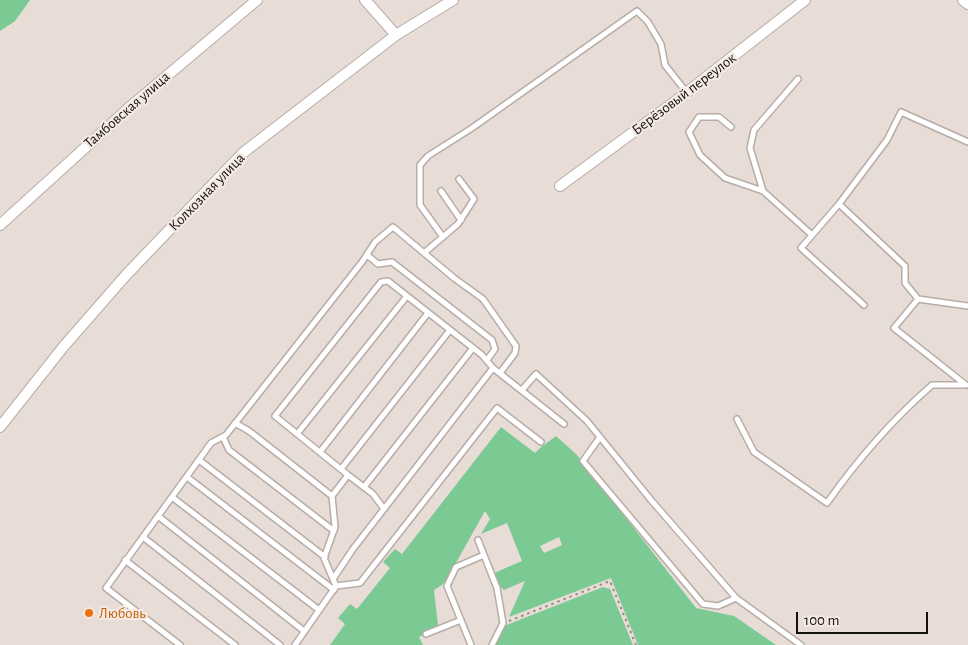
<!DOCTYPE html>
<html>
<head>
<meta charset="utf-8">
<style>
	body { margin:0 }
	#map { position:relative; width:968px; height:645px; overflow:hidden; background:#e8dcd6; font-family:"Alegreya Sans",sans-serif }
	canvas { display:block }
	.scale { position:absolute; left:796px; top:612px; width:132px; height:22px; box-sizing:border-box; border:2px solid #14100e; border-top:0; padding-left:6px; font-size:15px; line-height:18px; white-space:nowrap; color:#14100e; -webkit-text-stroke:4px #f5e9e3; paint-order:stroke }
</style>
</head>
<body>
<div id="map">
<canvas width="968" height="645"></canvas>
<div class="scale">100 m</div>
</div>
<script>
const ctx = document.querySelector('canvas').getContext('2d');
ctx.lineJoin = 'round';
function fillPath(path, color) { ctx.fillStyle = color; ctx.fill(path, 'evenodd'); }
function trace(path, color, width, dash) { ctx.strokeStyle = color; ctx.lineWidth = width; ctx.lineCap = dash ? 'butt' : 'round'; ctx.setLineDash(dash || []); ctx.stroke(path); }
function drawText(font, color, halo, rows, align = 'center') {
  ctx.font = font + ' "Alegreya Sans",sans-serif'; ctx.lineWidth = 4.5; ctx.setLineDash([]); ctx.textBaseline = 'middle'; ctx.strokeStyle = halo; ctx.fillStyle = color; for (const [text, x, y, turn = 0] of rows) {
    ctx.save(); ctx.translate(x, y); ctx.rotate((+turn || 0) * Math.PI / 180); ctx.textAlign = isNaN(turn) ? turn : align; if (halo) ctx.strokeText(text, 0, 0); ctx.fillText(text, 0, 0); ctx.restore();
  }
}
fillPath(new Path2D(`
	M0,0H30L15,21L0,31Z
	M501,427L535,453L540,448L556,436L577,455L696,608L734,616L776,645H638L611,578L509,617L525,581L504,590L500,586L494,573L522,561L507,523L481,534L490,519L485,511L447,579L442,585L434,590L438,626L419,637L423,645H330L345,624L338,618L350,604L357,609L390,568L383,562L395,549L402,554ZM559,537L562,545L544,553L540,546Z
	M603,587L610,589L633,645H495L504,626Z`), '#7bca94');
const lane = new Path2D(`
	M731,127L719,117H699L689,132L700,155L725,178L763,191L812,235
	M441,191L461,220
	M763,191L750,148L754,130L798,79
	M839,204L801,248L864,305
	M443,237L420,205V165L428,156L472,128L637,11L648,22L661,44L665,65L687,93
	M424,253L458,224L474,199L459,179
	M367,255L378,264L392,262L492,340L495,349L487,360
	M918,299L905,283V266L839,204L887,140L901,112L968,142
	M966,385L894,328L918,299L968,306
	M522,390L536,374L587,421L651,500L736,598L801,645
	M737,419L754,452L827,503C858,459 892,420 932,385H965
	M235,423L249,431L332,496
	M297,434L407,296
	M223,437L229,450L334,531
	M600,437L583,461L703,604L718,606L736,598
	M320,452L428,313
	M199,460L325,557
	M341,469L450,330
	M348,475L373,494L384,509
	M187,477L334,590
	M364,487L473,348
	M172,497L319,610
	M158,516L304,631
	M143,537L280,645
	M478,540L497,588L503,623L492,645
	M125,560L235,645
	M333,579L353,549L493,368
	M336,586L324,558L335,527L332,496L348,475L275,416L381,282L388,281L482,355L493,368L564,424
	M426,634L461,620
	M180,645L106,588L211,443L226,435L362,262L375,242L393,227L454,278L483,299L516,346L515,353L500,373
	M295,645L336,586L360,583L497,408L541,442
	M471,645L447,586L456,567L484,555`);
const street = new Path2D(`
	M365,0L396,35
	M963,0L968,4
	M560,186L677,100L805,0
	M0,225L131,106L257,0
	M0,427L64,346L127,274L244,152L396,35L453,0`);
trace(lane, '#b7aca6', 8);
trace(street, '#b7aca6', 12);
trace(new Path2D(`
	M509,621L610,581L636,645`), '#968d89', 2, [2.5, 4]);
trace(lane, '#fff', 5);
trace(street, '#fff', 10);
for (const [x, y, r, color] of [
	[89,613,5,"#e8710a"]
]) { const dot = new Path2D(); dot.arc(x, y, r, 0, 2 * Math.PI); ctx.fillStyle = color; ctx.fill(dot); trace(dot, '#f5e9e3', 2); }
drawText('15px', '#14100e', '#f5e9e3', [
	["Берёзовый переулок",684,94,-37],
	["Тамбовская улица",127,110,-41],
	["Колхозная улица",207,192,-46]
]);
drawText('15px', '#c56008', '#f5e9e3', [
	["Любовь",99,613]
], 'left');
</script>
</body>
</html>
